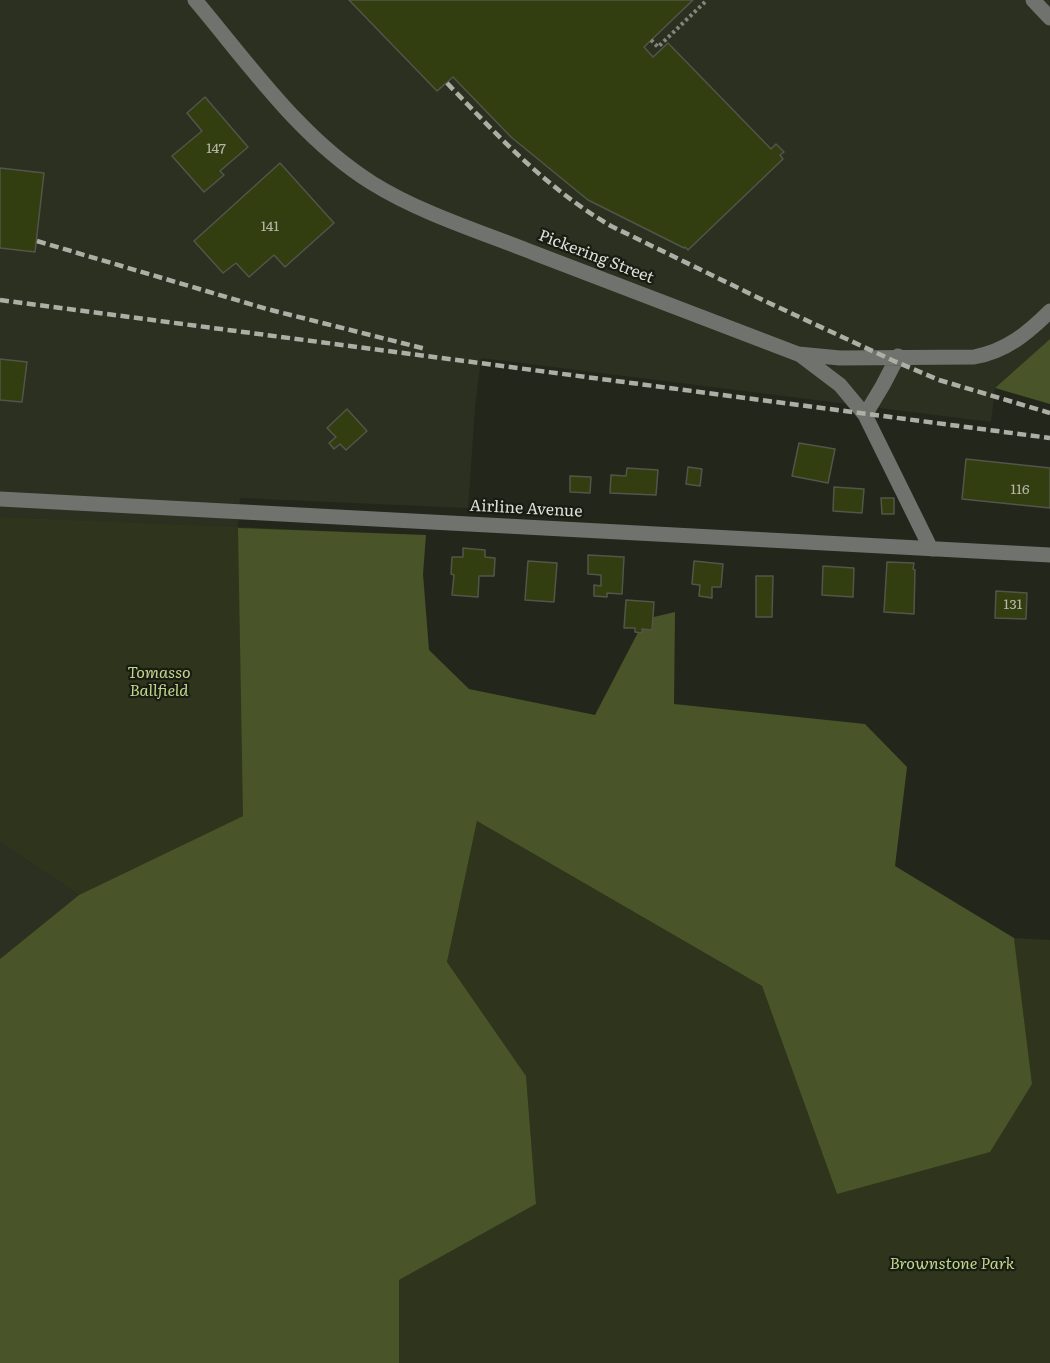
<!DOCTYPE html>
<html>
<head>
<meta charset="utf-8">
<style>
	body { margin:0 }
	canvas { display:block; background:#22261b }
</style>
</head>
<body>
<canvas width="1050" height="1363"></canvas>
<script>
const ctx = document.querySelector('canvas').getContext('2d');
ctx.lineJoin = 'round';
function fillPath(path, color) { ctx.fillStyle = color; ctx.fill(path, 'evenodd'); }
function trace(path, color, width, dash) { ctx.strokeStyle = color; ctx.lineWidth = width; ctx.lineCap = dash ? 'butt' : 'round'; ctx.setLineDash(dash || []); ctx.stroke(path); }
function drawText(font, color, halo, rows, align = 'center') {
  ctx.font = font + ' Literata,serif'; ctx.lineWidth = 4.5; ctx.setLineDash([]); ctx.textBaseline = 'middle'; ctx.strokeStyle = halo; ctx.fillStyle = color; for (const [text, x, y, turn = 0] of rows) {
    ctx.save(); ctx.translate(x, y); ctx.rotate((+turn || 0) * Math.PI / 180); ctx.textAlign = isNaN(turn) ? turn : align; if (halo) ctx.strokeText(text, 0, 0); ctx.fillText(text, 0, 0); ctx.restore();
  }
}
fillPath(new Path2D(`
	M0,0H1050V339L995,388L991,422L481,358L475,408L468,508L240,498L238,528L0,517Z
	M0,842L79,895L0,959Z`), '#2b3020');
fillPath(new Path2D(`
	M0,517L349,532L243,816L79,895L0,842Z
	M477,821L762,986L837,1194L1032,1084L1014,938L1050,940V1363H399V1280L536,1204L526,1076L447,962Z`), '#2e351c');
fillPath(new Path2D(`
	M1050,339V404L995,388Z
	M238,528L426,535L423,574L429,650L469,689L595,715L645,619L675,612L674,704L865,724L907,767L895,866L1014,938L1032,1084L990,1152L837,1194L762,986L477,821L447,962L526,1076L536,1204L399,1280V1363H0V959L79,895L243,816Z`), '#495428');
const building = new Path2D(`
	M349,0H693L644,47L653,57L668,43L771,149L776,144L784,152L780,155L783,159L688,250L685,247L684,248L588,200L511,137L453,77L437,91Z
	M205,97L248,147L220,171L224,175L204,192L172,156L202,131L187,113Z
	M280,163L334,223L285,267L274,255L249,277L236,263L223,273L194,241Z
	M0,168L44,173L35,252L0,248Z
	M0,359L27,362L22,402L0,400Z
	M347,409L367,431L346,450L340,444L334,449L329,443L336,437L327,428Z
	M799,443L835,449L828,483L792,476Z
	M966,459L1050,468V508L962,499Z
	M688,467L702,469L700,486L686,484Z
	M627,468L658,470L656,495L610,493L611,475L626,476Z
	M570,476L591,477L590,493L570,492Z
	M834,487L864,489L862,513L833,511Z
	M881,498H894V514H882Z
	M463,548L485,550V557L495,558L494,576H479L478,597L452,595L454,575L451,574L452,557H463Z
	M588,555L624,557L622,594L607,593V597L594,596V585L601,586V575L588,574Z
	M528,561L557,563L554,602L525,600Z
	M694,561L723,564L721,587H712V598L699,596L700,585L692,584Z
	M887,562L914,563L913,569L915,570L914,614L884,612Z
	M823,566L854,568L853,597L822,595Z
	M756,576H773L772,617H756Z
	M996,591L1027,593L1026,619L995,618Z
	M626,600L654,602L652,630L642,629V633L635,632V628H624Z`);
fillPath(building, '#323d10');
trace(building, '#52554a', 1.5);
trace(new Path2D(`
	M651,40L658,47L707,0`), '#83867d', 4, [3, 3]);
trace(new Path2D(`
	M195,0C249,64 300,138 372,183C420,213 481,232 534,253C622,286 710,320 798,354L840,358L974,357C1006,351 1027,334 1050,311
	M1033,0L1050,18
	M799,354L840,385L865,415L931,549
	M865,415L883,385L898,356
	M0,499L1050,555`), '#70726d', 15);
trace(new Path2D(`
	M447,83C499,137 546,188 611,226L767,302L894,361L939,380L1050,413
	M37,241L267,309L426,349
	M0,300L1050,438`), '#adafa7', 4.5, [9, 4.5]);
drawText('14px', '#b2b6a6', null, [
	["147",216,149],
	["141",270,227],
	["116",1020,490],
	["131",1013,605]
]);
drawText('16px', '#dddfd8', '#191c12', [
	["Pickering Street",596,257,21],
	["Airline Avenue",526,509,3]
]);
drawText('italic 16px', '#c1d68d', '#191c12', [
	["Tomasso",159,673],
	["Ballfield",159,691],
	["Brownstone Park",952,1264]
]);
</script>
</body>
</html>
